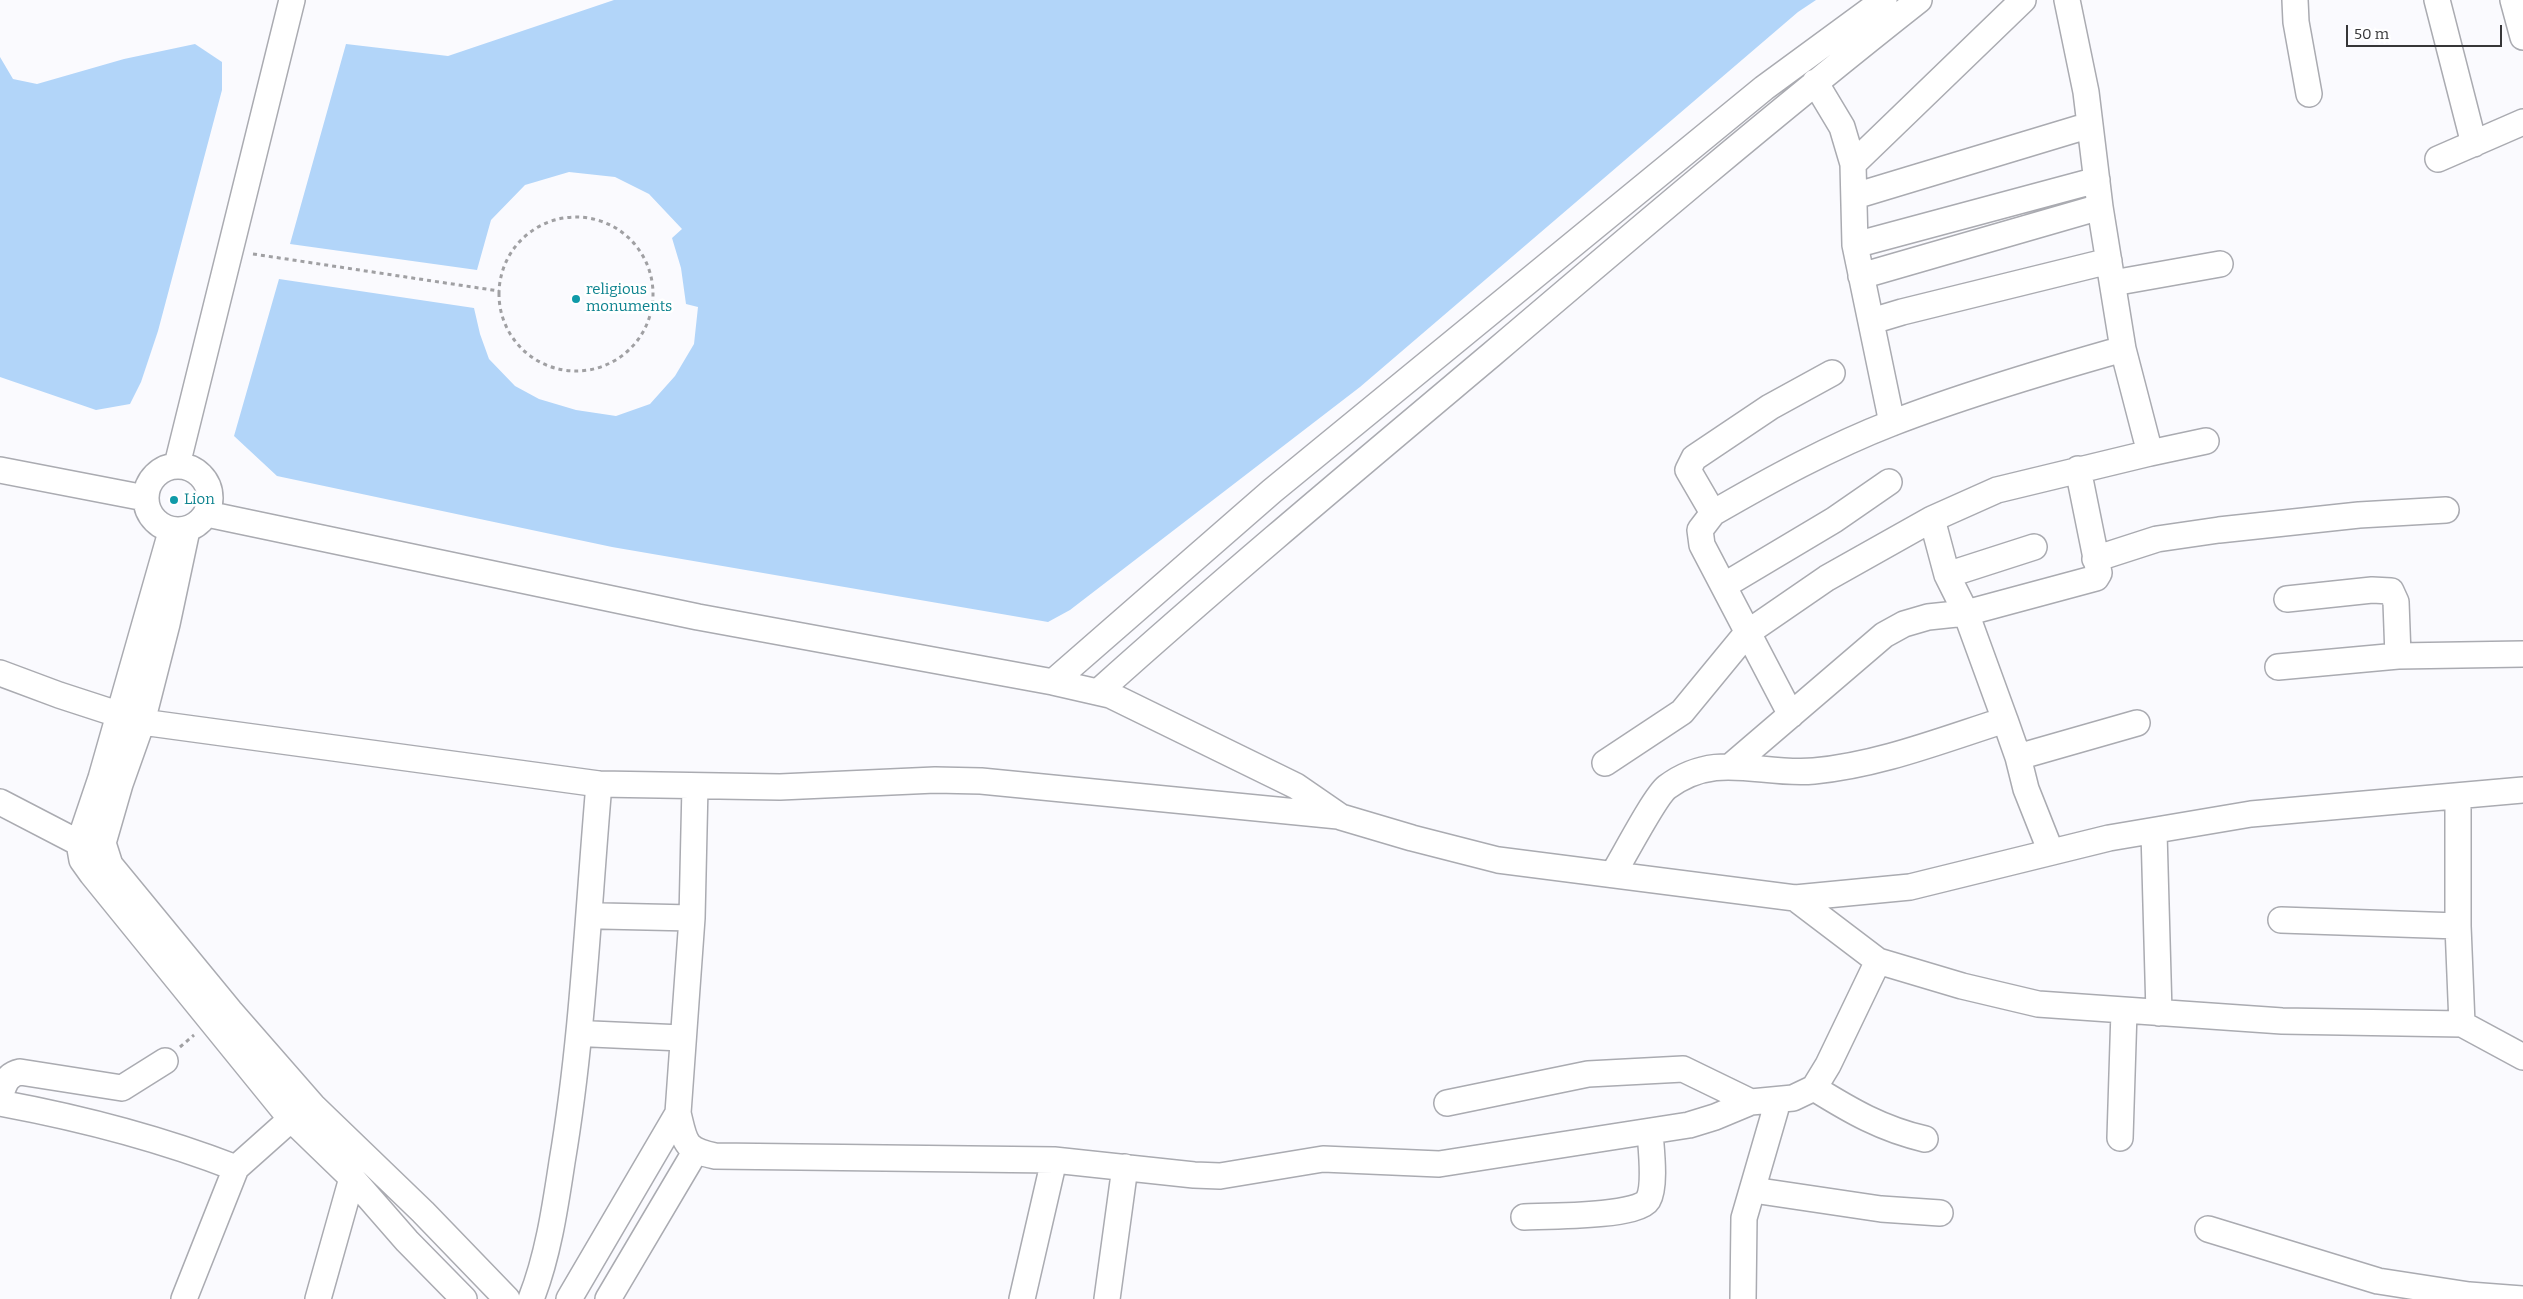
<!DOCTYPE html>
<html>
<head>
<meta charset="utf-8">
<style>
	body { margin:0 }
	#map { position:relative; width:2523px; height:1299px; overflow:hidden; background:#fafafe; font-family:Bitter,serif }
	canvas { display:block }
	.scale { position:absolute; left:2346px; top:25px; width:156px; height:22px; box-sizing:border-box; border:2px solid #363638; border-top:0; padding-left:6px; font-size:15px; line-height:18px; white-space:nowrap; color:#363638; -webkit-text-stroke:4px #fff; paint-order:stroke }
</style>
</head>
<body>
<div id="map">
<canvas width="2523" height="1299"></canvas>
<div class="scale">50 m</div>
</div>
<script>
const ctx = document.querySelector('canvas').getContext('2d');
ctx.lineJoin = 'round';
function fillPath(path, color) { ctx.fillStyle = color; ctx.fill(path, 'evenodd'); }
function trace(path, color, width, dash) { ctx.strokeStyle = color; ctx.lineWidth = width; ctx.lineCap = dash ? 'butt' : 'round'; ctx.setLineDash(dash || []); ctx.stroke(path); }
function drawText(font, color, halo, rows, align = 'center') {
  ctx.font = font + ' Bitter,serif'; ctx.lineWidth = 5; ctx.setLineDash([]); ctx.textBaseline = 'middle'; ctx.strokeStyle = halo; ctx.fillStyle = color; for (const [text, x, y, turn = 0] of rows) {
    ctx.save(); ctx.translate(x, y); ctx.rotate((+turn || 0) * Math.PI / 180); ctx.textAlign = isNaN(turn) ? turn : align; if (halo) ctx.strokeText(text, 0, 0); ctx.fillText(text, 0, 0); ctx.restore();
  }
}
fillPath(new Path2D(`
	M614,0H1816L1798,12L1360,387L1070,610L1048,622L612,547L277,476L234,436L279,279L474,308L480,334L489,359L515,386L539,399L576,410L616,416L650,404L675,376L694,344L698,307L686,304L681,268L672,238L682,229L649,194L615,177L569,172L525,185L491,220L477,270L290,244L346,44L448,56Z
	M195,44L222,62V90L158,331L141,382L130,404L96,410L0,377V57L13,79L37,84L124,59Z`), '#b2d5f9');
const minor = new Path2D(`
	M2295,0L2296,22L2309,94
	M2437,0L2474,144
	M2513,0L2523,37
	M1815,82L1842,127L1853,164L1855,245L1892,423
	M2438,159L2523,122
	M1853,164L2023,0
	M1855,196L2090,125
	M1855,245L2097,180
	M1861,276L2100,207
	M2113,283L2220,264
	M1872,321L1902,312L2109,261
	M2150,453L2206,441
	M177,465L292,0
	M146 498a32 32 0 1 1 64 0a32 32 0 1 1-64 0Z
	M0,470L145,498
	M1713,513L1688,470L1694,458L1770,407L1832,373
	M207,514L698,617L1053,682L1110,695L1296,786L1341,817L1412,838L1498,860L1795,898L1910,887L2109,838L2251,814L2523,790
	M187,530L167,624L142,722L120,784L103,843L110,865L230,1011L313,1106L423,1212L507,1299
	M169,539L101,778L79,843L82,860L92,874L291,1119L352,1178L407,1241L464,1299
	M2095,559L2157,539L2219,530L2359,515L2446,510
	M1947,575L2034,547
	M1725,585L1834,520L1889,482
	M2287,599L2372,590L2391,591L2396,602L2398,656
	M2278,667L2398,656L2523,654
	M0,673L59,695L142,722L599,784L780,787L935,780L981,781L1338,816
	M1053,682L1272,491L1764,88L1884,0
	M1098,692C1226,577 1359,466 1491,355C1632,235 1773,115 1919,0
	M1791,715L1702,545L1700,530L1713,513C1770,480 1830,447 1892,423C1967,394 2045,371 2123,349
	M2005,720L2018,757L2026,789L2051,852
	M2018,757L2137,723
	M1605,763L1682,712L1747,633L1827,578L1932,519
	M1731,766L1884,635L1904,624L1928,617L1966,613L2096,578L2099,573L2078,469
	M695,786L692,918L678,1113C685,1142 684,1150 715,1156L1054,1160L1194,1175L1220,1176L1323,1159L1439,1164L1689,1125L1715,1117L1751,1102
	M2458,796V926L2462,1024
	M0,802L79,843
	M2154,832L2159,1013
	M1613,874C1623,858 1655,796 1667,787C1717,750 1760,776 1814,771C1879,765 1942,740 2005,720L1966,613L1947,575L1932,519L1997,490L2150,453L2123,349L2100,207L2086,92L2067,0
	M1795,898L1878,961L1962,986L2038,1004L2282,1021L2462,1024L2523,1057
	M602,916L692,918
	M2281,920L2458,926
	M592,1034L682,1038
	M1814,1088C1851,1111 1882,1129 1925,1139
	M0,1097C4,1085 6,1075 20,1072L122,1088L165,1061
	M0,1103C81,1118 159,1138 236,1168L291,1119L304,1111
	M1447,1103L1588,1074L1683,1069L1751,1102L1793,1098L1814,1088L1828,1065L1878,961
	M2120,1138L2124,1011
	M1753,1190L1881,1209L1940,1213
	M1524,1217C1545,1216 1638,1217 1648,1200C1656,1186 1651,1148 1650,1132
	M2208,1229L2378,1281L2469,1295L2523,1299
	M184,1299L236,1168
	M318,1299L352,1178
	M531,1299C548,1256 555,1208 562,1162C583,1038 588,910 599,784
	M569,1299L678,1113
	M608,1299L695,1152
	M1022,1299L1054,1160
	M1107,1299L1125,1167
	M1743,1299L1744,1218L1778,1101`);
trace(minor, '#aaabb1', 28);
trace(new Path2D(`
	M499 294a77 77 0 1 1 154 0a77 77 0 1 1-154 0Z
	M253,254L499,291
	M180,1047L194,1035`), '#a0a0a3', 3, [4, 4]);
trace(minor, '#fff', 25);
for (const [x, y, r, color] of [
	[576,299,5,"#0f9aa8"],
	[174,500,5,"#0f9aa8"]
]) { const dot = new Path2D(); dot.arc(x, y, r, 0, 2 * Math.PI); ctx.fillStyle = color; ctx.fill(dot); trace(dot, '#fff', 2); }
drawText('15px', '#0d838f', '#fff', [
	["religious",586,290],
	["monuments",586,307],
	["Lion",184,500]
], 'left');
</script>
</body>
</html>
